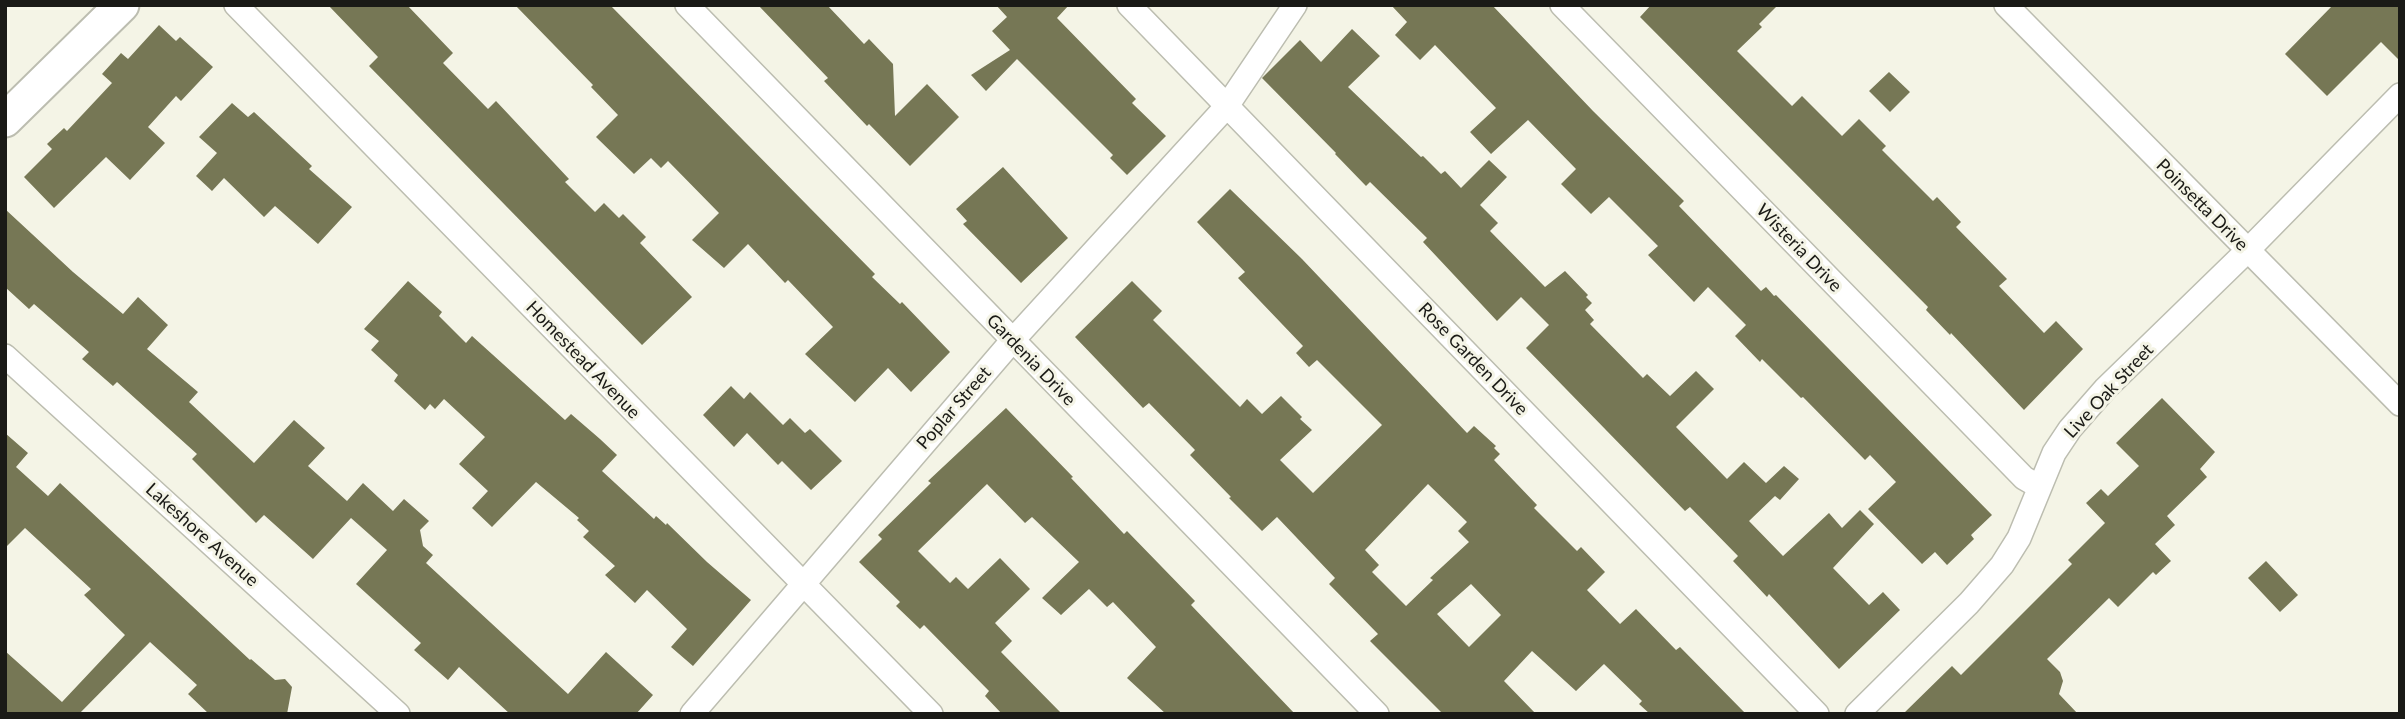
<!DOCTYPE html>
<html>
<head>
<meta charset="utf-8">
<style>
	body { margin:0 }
	#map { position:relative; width:2405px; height:719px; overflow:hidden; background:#f4f4e6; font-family:Lato,sans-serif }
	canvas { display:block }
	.frame { position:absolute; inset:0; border:7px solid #1a1a16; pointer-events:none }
</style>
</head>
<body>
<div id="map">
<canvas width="2405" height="719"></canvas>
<div class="frame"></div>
</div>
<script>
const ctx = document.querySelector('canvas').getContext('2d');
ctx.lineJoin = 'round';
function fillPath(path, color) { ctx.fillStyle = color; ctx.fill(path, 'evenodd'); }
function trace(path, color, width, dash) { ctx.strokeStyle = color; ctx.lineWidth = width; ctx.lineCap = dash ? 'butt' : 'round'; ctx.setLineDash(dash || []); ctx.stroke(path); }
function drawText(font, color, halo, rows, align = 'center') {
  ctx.font = font + ' Lato,sans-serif'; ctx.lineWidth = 6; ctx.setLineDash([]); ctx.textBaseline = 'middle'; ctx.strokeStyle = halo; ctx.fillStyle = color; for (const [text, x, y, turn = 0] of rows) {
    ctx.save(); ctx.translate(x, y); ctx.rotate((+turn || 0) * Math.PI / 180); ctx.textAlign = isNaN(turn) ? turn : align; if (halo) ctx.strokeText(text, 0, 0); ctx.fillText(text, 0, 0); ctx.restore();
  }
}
fillPath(new Path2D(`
	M328,5H407L453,53L443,63L488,109L496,101L569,179L565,182L595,212L604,203L619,218L623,214L646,237L640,243L692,297L642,345L369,66L378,57Z
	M515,5H610L875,274L872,277L900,304L902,302L950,352L911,392L888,368L855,402L805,354L833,327L788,280L785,283L748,244L724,268L692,240L719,213L668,161L661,168L651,158L634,174L596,137L618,115L591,87L593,85Z
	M758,5H827L864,44L869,39L893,64L895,116L927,84L959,117L910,166L869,124L867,126L824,81L828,78Z
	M996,5H1069L1057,18L1136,99L1132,103L1166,136L1127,175L1110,158L1113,155L1017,59L986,91L971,75L1010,50L992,31L1007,17Z
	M1391,5H1492L1593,111L1684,201L1679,206L1761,291L1766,287L1774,296L1776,295L1992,515L1971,535L1974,539L1947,565L1935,552L1922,564L1868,509L1896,482L1870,455L1865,460L1803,397L1801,398L1762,359L1760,362L1735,336L1746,325L1708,287L1694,302L1648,255L1658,246L1609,197L1591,214L1561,184L1576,169L1528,120L1491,154L1470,132L1496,108L1435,45L1420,60L1395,35L1407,22Z
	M1651,5H1778L1759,24L1762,27L1737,51L1792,106L1802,96L1842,136L1859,119L1886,146L1882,150L1933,201L1937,197L1961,222L1956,227L2007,279L1999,286L2044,333L2056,321L2083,349L2024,410L1951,333L1950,335L1926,310L1928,307L1640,17Z
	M2333,5H2400V61L2381,42L2327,96L2285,54Z
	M159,25L176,41L180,37L213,67L181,101L176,96L148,127L165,143L130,180L106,157L54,208L24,177L52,149L47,144L64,128L67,131L112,83L102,74L121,53L128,59Z
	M1352,29L1380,56L1348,87L1421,157L1423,156L1441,174L1445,171L1461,188L1489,160L1507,177L1480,205L1498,223L1490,231L1545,287L1565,271L1588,295L1586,297L1592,303L1585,310L1594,320L1590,324L1643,378L1647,374L1670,396L1696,371L1714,389L1676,427L1727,479L1744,462L1766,483L1784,466L1799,479L1780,500L1775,496L1749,521L1783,556L1829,513L1842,528L1860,510L1874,524L1833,568L1869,605L1883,592L1900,610L1839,669L1769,594L1767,597L1733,561L1738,556L1690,507L1685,511L1526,348L1549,325L1521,297L1497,321L1423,242L1427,238L1370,182L1366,186L1335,154L1336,153L1262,78L1300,40L1321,62Z
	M1889,72L1910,92L1890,112L1869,91Z
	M232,103L248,117L254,112L312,166L309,169L352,207L318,244L275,206L264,217L224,178L212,191L196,176L217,153L199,137Z
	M1003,167L1068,238L1021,283L963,224L967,221L956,209Z
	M1230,189L1302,259L1467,433L1474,426L1496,446L1494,448L1500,454L1494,460L1537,505L1534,508L1577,551L1581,547L1605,572L1587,590L1620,624L1636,609L1676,650L1680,647L1746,714H1650L1639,704L1642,701L1604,664L1576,691L1532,651L1504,681L1536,714H1443L1370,641L1378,634L1329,584L1335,578L1277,517L1262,531L1229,498L1231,497L1190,455L1195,450L1149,403L1143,408L1075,337L1132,281L1162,311L1153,320L1240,407L1247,399L1262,414L1281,396L1302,417L1300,419L1312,430L1280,460L1313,493L1382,425L1317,360L1309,367L1296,353L1303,346L1238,278L1245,272L1197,222ZM1428,484L1467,522L1458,531L1469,542L1430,578L1433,580L1406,606L1372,572L1379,565L1365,550ZM1471,584L1501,615L1469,647L1437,614Z
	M5,209L73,272L123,314L138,297L168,325L147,349L198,392L189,402L254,463L294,420L325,448L308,466L347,501L363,483L393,511L404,499L429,521L420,530L423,546L433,555L426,563L568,694L606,652L653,695L636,714H510L459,667L448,680L414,650L421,643L356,584L387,550L351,518L313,559L264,515L256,523L192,459L197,454L117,382L113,386L82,359L89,352L34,304L29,309L5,287Z
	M408,281L442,312L439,316L466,343L472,336L565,420L571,414L600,439L617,455L602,471L654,519L656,516L666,525L667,523L707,562L751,600L693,666L671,647L687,629L647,590L635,603L605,575L615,566L583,537L589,531L577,520L579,518L536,482L492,527L472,508L488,491L459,464L485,437L444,399L435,409L430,404L425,410L394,381L398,375L371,350L379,341L364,329Z
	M731,386L744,399L750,392L783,425L790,418L805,433L810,429L842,461L811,490L782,461L778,465L747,433L734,447L703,415Z
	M2162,398L2215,452L2200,469L2207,477L2167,516L2175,525L2155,544L2171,561L2156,575L2153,572L2118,607L2109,598L2047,659L2060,672L2063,681L2059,694L2078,714H1903L1952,666L1961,675L2072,564L2068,560L2105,523L2086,503L2101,489L2108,496L2139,466L2116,443Z
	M1006,408L1073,477L1071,478L1124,534L1127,531L1195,601L1191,605L1295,714H1166L1127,678L1156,647L1113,602L1107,607L1089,589L1061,615L1042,598L1079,562L1032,517L1025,523L987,484L918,551L950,583L956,577L968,589L1000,558L1030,589L995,623L1012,641L1001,652L1062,714H1002L985,696L989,691L924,625L920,629L896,606L900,602L859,562L882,539L878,535L931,483L928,481Z
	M5,433L28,453L16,467L48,496L60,483L250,660L251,659L275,680L285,679L292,687L287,714H209L188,694L197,685L150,642L79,714H5V651L62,702L125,635L84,595L91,589L25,528L5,548Z
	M2266,561L2298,595L2280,612L2248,578Z`), '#767755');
const street = new Path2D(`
	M236,5L931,714
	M687,5L1377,714
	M1129,5L1817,714
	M1562,5L2024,478L2038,486
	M2006,5L2400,404
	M5,356L398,714
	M692,714L1012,341L1227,106L1295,5
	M1857,714L1969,603L2002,565L2019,538L2054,453L2070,429L2105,389L2247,251L2400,95`);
const secondary = new Path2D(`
	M5,120L122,5`);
trace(street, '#bcbdb0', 26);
trace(secondary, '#bcbdb0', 37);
trace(street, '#fff', 23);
trace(secondary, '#fff', 33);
drawText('18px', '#1a1a16', '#f4f4e6', [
	["Poinsetta Drive",2202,205,45],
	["Wisteria Drive",1799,248,46],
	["Rose Garden Drive",1473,359,46],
	["Homestead Avenue",583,360,46],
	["Gardenia Drive",1031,360,46],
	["Live Oak Street",2109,391,-47],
	["Poplar Street",954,408,-49],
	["Lakeshore Avenue",202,535,42]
]);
</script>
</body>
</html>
